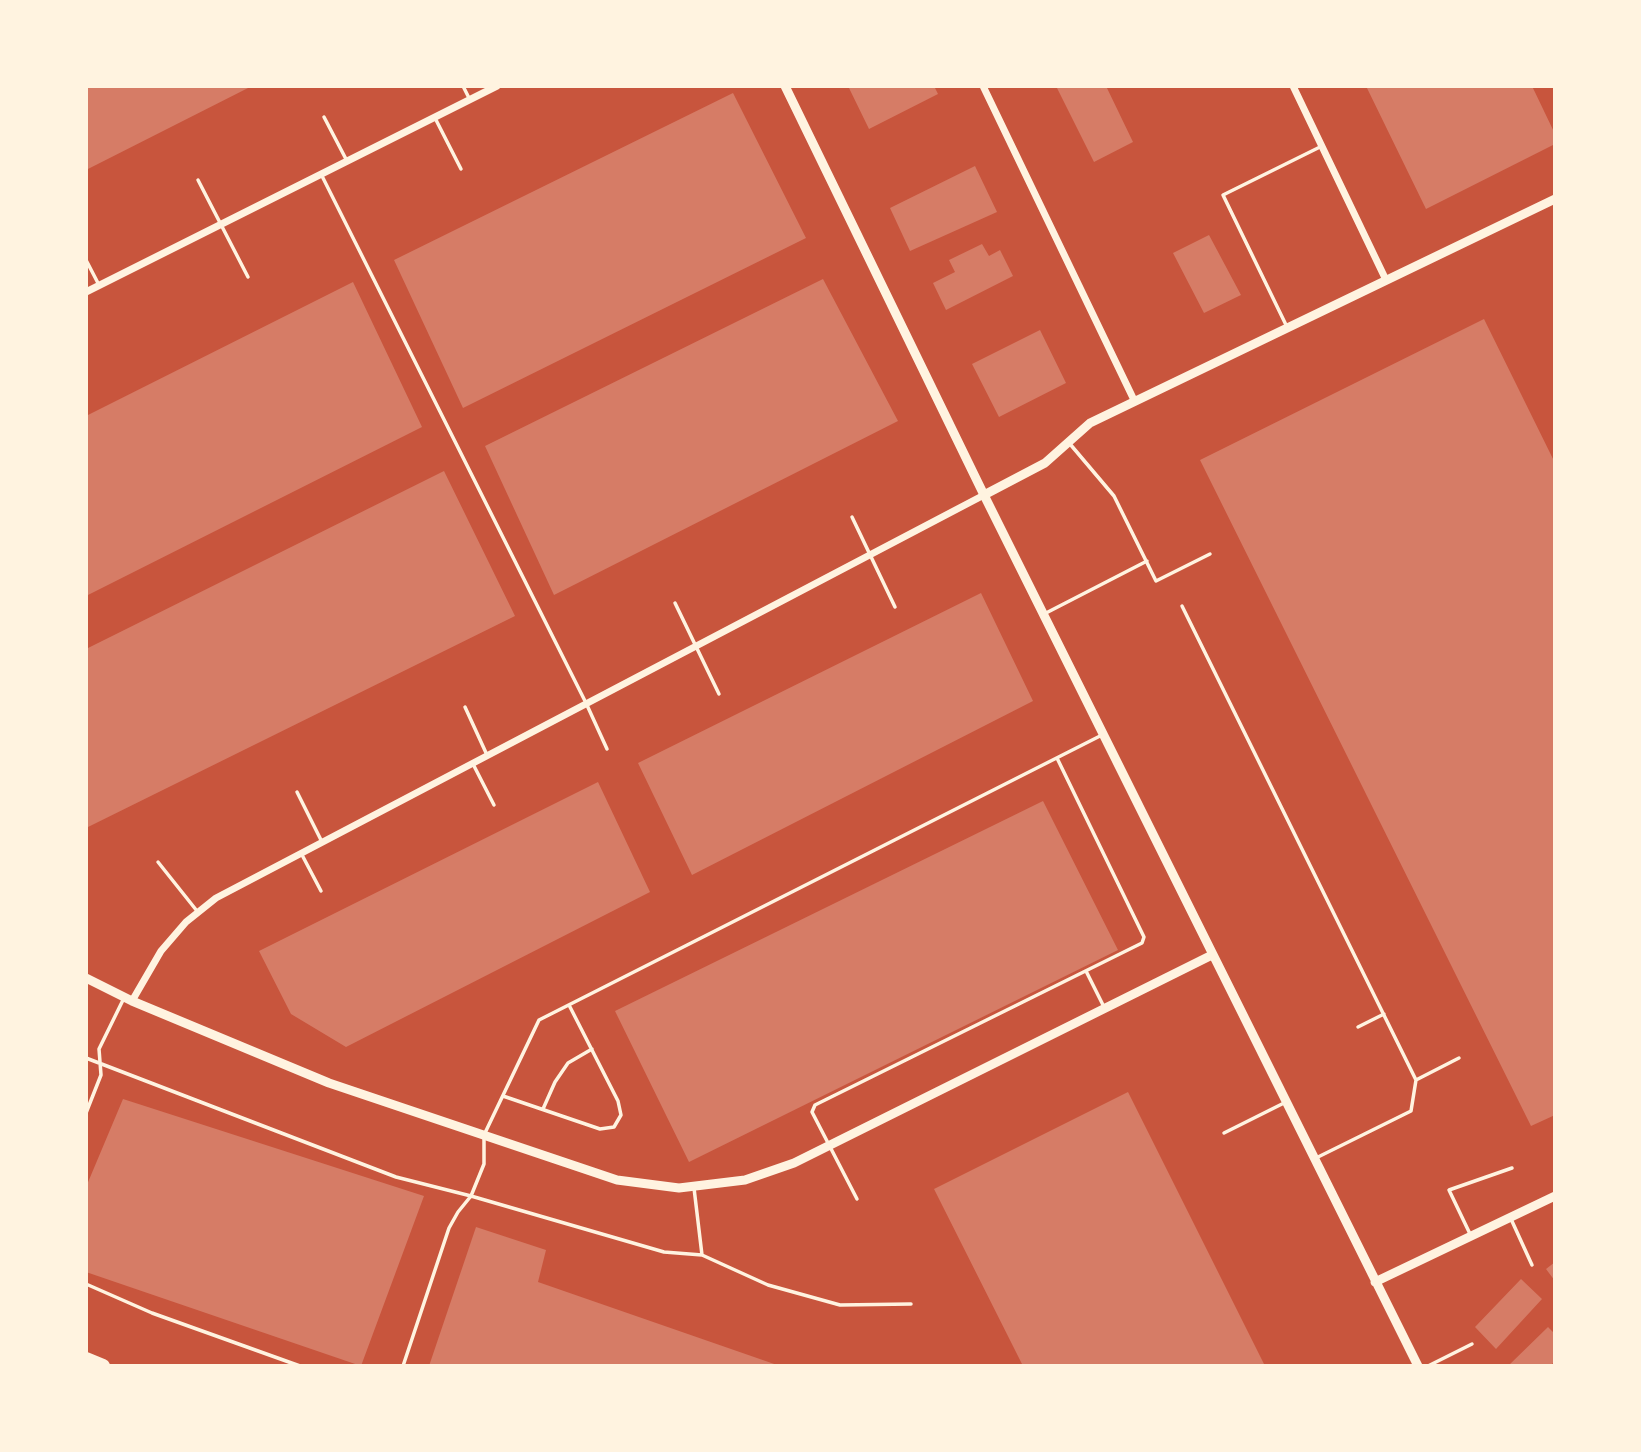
<!DOCTYPE html>
<html>
<head>
<meta charset="utf-8">
<style>
	body { margin:0 }
	#map { position:relative; width:1641px; height:1452px; overflow:hidden; background:#c8553d; font-family:"DM Sans",sans-serif }
	canvas { display:block }
	.frame { position:absolute; inset:0; border:88px solid #fff3e0; pointer-events:none }
</style>
</head>
<body>
<div id="map">
<canvas width="1641" height="1452"></canvas>
<div class="frame"></div>
</div>
<script>
const ctx = document.querySelector('canvas').getContext('2d');
ctx.lineJoin = 'round';
function fillPath(path, color) { ctx.fillStyle = color; ctx.fill(path, 'evenodd'); }
function trace(path, color, width, dash) { ctx.strokeStyle = color; ctx.lineWidth = width; ctx.lineCap = dash ? 'butt' : 'round'; ctx.setLineDash(dash || []); ctx.stroke(path); }
fillPath(new Path2D(`
	M86,86H252L86,170Z
	M853,86H934L938,94L869,129L849,88Z
	M1056,86H1106L1133,142L1094,162Z
	M1366,86H1532L1555,134V144L1426,209Z
	M733,93L806,238L463,408L394,260Z
	M975,166L997,212L910,251L890,208Z
	M1209,235L1241,295L1204,313L1173,253Z
	M982,244L989,256L1000,250L1013,276L946,310L933,283L955,272L949,260Z
	M823,279L898,421L554,595L485,446Z
	M353,282L422,427L86,596V416Z
	M1484,319L1555,463V1115L1531,1126L1200,460Z
	M1040,330L1066,383L999,417L972,364Z
	M444,471L515,616L86,828V649Z
	M981,593L1033,701L692,875L638,763Z
	M598,782L650,892L346,1047L291,1014L259,951Z
	M1043,801L1118,950L689,1162L615,1011Z
	M1128,1092L1265,1366H1023L934,1189Z
	M123,1099L424,1196L361,1366L86,1272V1187Z
	M476,1227L546,1250L538,1282L780,1366H429Z
	M1555,1262V1281L1546,1269Z
	M1521,1279L1542,1299L1496,1349L1475,1327Z
	M1548,1327L1555,1334V1361L1550,1366H1508Z`), '#d67c66');
trace(new Path2D(`
	M463,86L470,100
	M324,117L347,161
	M435,118L461,169
	M322,176L586,703L607,749
	M198,180L248,277
	M86,260L99,285
	M1287,327L1223,195L1322,146
	M1070,444L1114,496L1156,581L1210,554
	M852,517L895,607
	M675,603L719,694
	M1182,606L1416,1080L1411,1111L1316,1158
	M1046,613L1147,561
	M465,707L487,755
	M473,764L494,805
	M297,792L322,842
	M301,853L321,891
	M158,862L197,911
	M1086,971L1104,1007
	M1358,1027L1384,1014
	M86,1058L396,1177L471,1196L664,1252L702,1255L694,1188
	M1416,1080L1459,1058
	M503,1096L600,1129L614,1127L621,1115L618,1101L569,1005
	M543,1109L555,1082L568,1063L592,1049
	M86,1113L101,1075L99,1049L124,998
	M1224,1133L1284,1103
	M857,1199L812,1112L815,1105L1142,943L1144,937L1057,758
	M1511,1219L1532,1265
	M1471,1236L1449,1190L1512,1168
	M702,1255L768,1285L840,1305L911,1304
	M86,1284L152,1313L300,1366
	M403,1366L449,1228L458,1212L471,1196L484,1164V1135L539,1020L1102,735
	M1428,1366L1472,1344`), '#fff3e0', 3.5);
trace(new Path2D(`
	M983,86L1134,400
	M1293,86L1386,280
	M86,292L497,86
	M132,1001L161,951L186,922L216,898L984,495`), '#fff3e0', 7);
trace(new Path2D(`
	M785,86L984,495L1418,1366
	M984,495L1045,463L1090,423L1555,199
	M86,978L132,1001L329,1083L617,1180L679,1188L745,1180L794,1163L1212,955
	M1375,1282L1555,1196`), '#fff3e0', 9);
trace(new Path2D(`
	M86,1359L103,1366`), '#fff3e0', 14);
</script>
</body>
</html>
